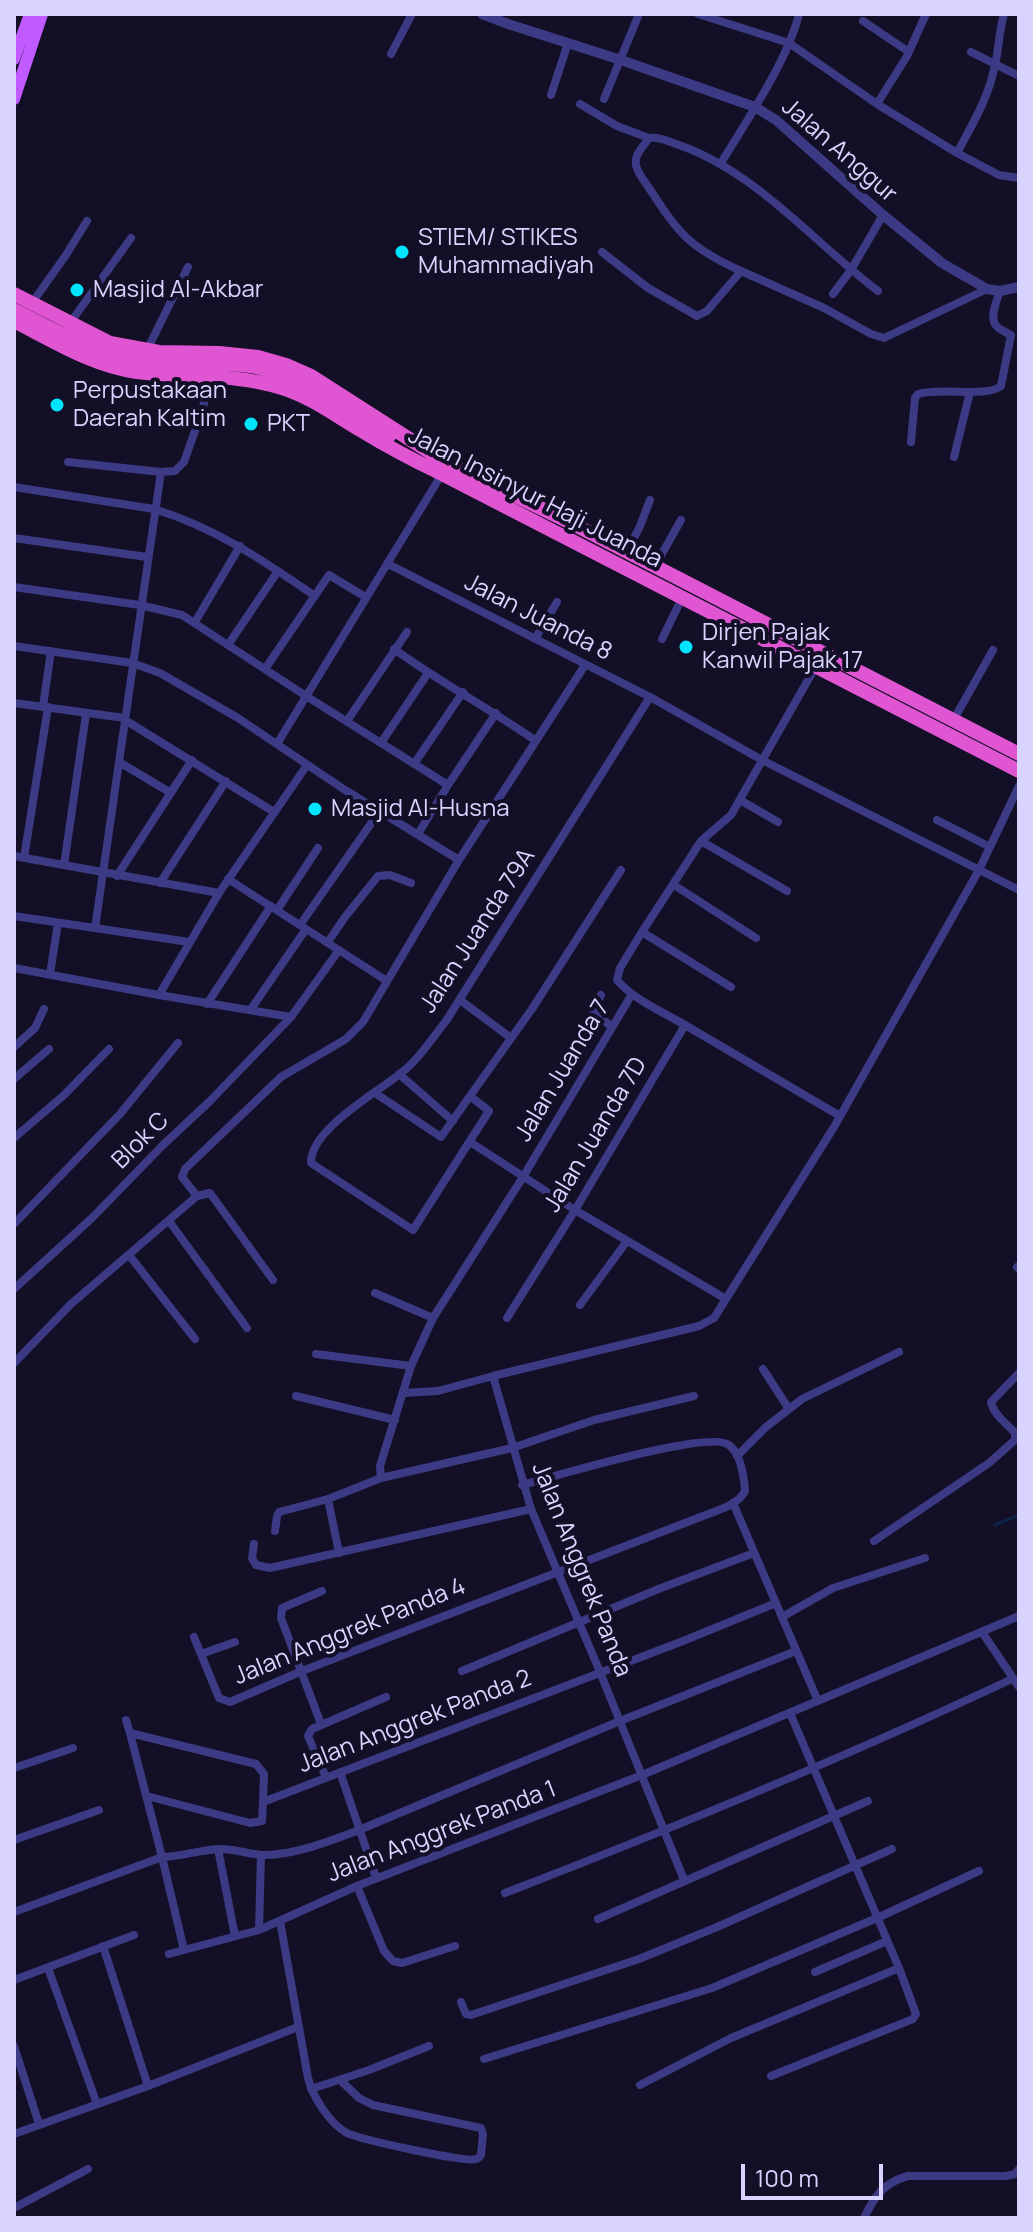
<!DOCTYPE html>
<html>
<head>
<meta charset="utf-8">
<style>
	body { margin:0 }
	#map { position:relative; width:1033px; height:2232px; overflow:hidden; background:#130f26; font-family:Manrope,sans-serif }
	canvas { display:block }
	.frame { position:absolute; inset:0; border:16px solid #d9d4ff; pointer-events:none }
	.scale { position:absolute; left:741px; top:2164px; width:142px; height:36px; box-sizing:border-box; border:4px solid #d9d4ff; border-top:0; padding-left:10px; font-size:24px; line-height:28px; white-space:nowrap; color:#d9d4ff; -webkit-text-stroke:6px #130f26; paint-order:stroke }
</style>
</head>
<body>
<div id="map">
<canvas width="1033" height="2232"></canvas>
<div class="frame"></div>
<div class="scale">100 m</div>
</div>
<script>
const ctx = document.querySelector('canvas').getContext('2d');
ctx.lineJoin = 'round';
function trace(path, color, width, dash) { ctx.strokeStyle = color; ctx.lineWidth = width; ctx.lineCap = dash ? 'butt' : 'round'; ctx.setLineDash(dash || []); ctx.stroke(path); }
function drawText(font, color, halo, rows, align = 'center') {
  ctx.font = font + ' Manrope,sans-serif'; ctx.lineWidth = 8; ctx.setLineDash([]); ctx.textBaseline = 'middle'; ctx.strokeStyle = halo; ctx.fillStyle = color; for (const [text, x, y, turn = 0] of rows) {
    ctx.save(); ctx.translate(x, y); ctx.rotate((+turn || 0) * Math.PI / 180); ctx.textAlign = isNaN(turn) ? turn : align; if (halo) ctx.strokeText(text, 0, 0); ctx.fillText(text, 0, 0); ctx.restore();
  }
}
trace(new Path2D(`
	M995,1525L1019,1515`), '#0c2248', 3);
trace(new Path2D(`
	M698,14L789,43L877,104L957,153L999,175L1019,178
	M863,21L909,52
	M971,52L1019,76
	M391,54L412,14
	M551,95L568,43
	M604,99L639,14
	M580,104L617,126L649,138
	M877,104L907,56L926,14
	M957,153C972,125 989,97 995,65C999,48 999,31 1004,14
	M721,163C747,120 787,62 799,14
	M602,252L648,288L697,316L707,311L741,271C690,248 679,234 649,188C644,180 634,169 636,159C637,152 645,144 649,138C660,137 668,141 679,145C758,173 813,242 878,291
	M741,271L824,308L871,334L884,338L987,289
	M833,294L851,270L883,215
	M32,303L66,255L87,221
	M70,323L131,238
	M147,350L188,267
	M911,442L915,398L918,394C941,387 986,398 1001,386L1011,335C1006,332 997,329 995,324C990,315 997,300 1000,291
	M954,457L970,392
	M68,462L161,472
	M14,487L154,509C214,527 264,561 315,596
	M14,538L147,557
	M627,552L640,526L650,500
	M388,564L650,697L762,760L1019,890
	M655,566L681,520
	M14,587L140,605L182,615L306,696L448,785
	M195,622L240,546
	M535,639L557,602
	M662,639L682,598
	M228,645L278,571
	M14,646L132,663L160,673L238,718L345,790L459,860
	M394,649C440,682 490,709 536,741
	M265,669L329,575L362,595
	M14,703L125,718
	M43,706L51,651
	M954,719L993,650
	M125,720L274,812
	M347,721L407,632
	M381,743L428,673
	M277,744L442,474
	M119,762L171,793
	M414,764L463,692
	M740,800L778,822
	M937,820L990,847
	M418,834L448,785L496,713
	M701,841L787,891
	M14,856L219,893
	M24,858L48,707
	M64,865L86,714
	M117,876L192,760
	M228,879L387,981
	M160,883L226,781
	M674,885L756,938
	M277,910L318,848
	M14,916L189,942
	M300,925L379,812
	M95,928L161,472L175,471L184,462L203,408L209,377
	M642,932L731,987
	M328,942L345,917L378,876L390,875L411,883
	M14,968L159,995L291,1017
	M50,974L58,923
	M159,995L219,893L307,765
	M601,995L593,1012L612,1027
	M460,1000L511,1038
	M207,1004L271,906
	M251,1009L306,929
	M685,1025L840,1116
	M14,1047L35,1028L44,1009
	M399,1074L453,1121
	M14,1079L49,1049
	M375,1093L441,1137L470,1096L489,1111L413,1230L311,1163C310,1128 381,1091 406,1069C421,1056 433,1037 446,1021L650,697
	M470,1096L532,1009L621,870
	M14,1138L63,1096L109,1049
	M470,1142L575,1210L726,1299
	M197,1196L182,1177L185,1169L281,1077L346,1039L363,1022L459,860L585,665
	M169,1221L247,1328
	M14,1224L120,1114L178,1043
	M129,1255L195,1339
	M1017,1267L1019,1269
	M14,1289L92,1218L163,1145L209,1102L291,1017L339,950
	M375,1293L433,1318
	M580,1305L627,1241
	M507,1318L575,1210L685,1025C663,1012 634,1000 617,980L620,968L642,932L701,841L731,815L816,666
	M316,1354L411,1366
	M14,1363L71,1304L197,1196L210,1193L273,1280
	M763,1369L789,1409
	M493,1376L531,1509L600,1672L684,1880
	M404,1393L438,1391L493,1376L699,1326L714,1318L834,1127L979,870L1019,786
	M296,1396L395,1420
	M737,1456L766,1427L802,1399L899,1352
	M381,1478L380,1466L411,1366L433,1318L523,1177L632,994
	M328,1499L339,1553
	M733,1503L818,1701
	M275,1531L277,1516L279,1512L328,1499L381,1478L512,1448L594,1420L694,1396
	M874,1541L989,1463L1015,1440V1433C1007,1424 993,1414 991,1402L1019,1373
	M254,1544L252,1558L256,1565L270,1568L531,1509
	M782,1617L833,1588L925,1558
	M982,1632L1019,1687
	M194,1637L219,1698L230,1702L302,1671L703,1516C718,1510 738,1505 745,1491C744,1477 741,1454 729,1445C710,1429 553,1477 522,1485
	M201,1654L235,1642
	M462,1671L661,1588L754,1553
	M126,1720L130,1733
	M321,1724L281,1618L282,1608L322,1591
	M14,1768L73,1748
	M340,1772L376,1878
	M326,1777L308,1736L312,1729L386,1697
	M147,1796L250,1823L262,1821L263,1802L683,1641L776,1603
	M263,1802L264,1774L256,1764L130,1733L162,1857C180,1857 200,1850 218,1849C233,1848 247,1854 262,1855C292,1856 330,1841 359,1830L620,1721L796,1651
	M14,1840L99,1810
	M218,1849L235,1936
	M357,1886L384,1951L393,1961L402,1963L455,1946
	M505,1893C676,1827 846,1757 1012,1679
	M14,1912L162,1857L184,1950
	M598,1919L868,1801
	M280,1921L308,2078C313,2097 329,2123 347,2133C359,2139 466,2163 476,2159C478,2159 479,2157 481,2155L483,2134L481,2128L373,2105L359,2098L340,2080
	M259,1930L261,1855
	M103,1946L148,2086
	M169,1954L259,1930L357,1886L642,1775L1019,1616
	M48,1968L97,2104
	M815,1972L887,1941
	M14,1980L134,1935
	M461,2002L466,2014L471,2015L639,1959L717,1927L892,1849
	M14,2046L39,2124
	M484,2059L712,1988L877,1918L979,1871
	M771,2076L913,2019L916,2014L899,1968L790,1713
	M640,2085L731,2038L899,1968
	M311,2089L369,2070L429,2046
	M14,2134L148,2086L298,2027
	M14,2208L88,2169
	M864,2218C874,2197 884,2182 908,2176H1006L1015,2174L1019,2169`), '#3d3a85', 8);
trace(new Path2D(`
	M482,14L508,24L621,60L755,107L776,120L883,215L942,263L987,289L1000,291L1019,287`), '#3d3a85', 10);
trace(new Path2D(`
	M14,59L30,14
	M14,99L42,14`), '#c25bff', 12);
trace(new Path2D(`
	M14,294L110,343L159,352L219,353L258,357L286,365L311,376L442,460L571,523L1019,754
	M14,310C55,331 98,356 144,362C186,367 231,358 272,371C314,383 352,413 389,436
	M14,321C53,341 93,366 137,372C185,378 235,373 282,388C311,397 336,416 362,431C388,447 415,461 442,474L1019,771`), '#e055d1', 14);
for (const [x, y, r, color] of [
	[402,252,8,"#00e5ff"],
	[77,290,8,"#00e5ff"],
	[57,405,8,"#00e5ff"],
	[251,424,8,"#00e5ff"],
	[686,647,8,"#00e5ff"],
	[315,809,8,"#00e5ff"]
]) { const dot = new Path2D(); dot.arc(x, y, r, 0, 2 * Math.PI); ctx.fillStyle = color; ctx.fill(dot); trace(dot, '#130f26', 3); }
drawText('24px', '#d9d4ff', '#130f26', [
	["Jalan Anggur",839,151,41],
	["Jalan Insinyur Haji Juanda",535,498,27],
	["Jalan Juanda 8",538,618,27],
	["Jalan Juanda 79A",478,931,-57],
	["Jalan Juanda 7",563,1071,-59],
	["Jalan Juanda 7D",596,1135,-59],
	["Blok C",141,1141,-45],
	["Jalan Anggrek Panda",581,1570,68],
	["Jalan Anggrek Panda 4",350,1632,-22],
	["Jalan Anggrek Panda 2",415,1722,-21],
	["Jalan Anggrek Panda 1",442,1832,-21]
]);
drawText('24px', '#d9d4ff', '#130f26', [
	["STIEM/ STIKES",418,238],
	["Muhammadiyah",418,266],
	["Masjid Al-Akbar",93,290],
	["Perpustakaan",73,391],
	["Daerah Kaltim",73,419],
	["PKT",267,424],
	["Dirjen Pajak",702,633],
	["Kanwil Pajak 17",702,661],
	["Masjid Al-Husna",331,809]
], 'left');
</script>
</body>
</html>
